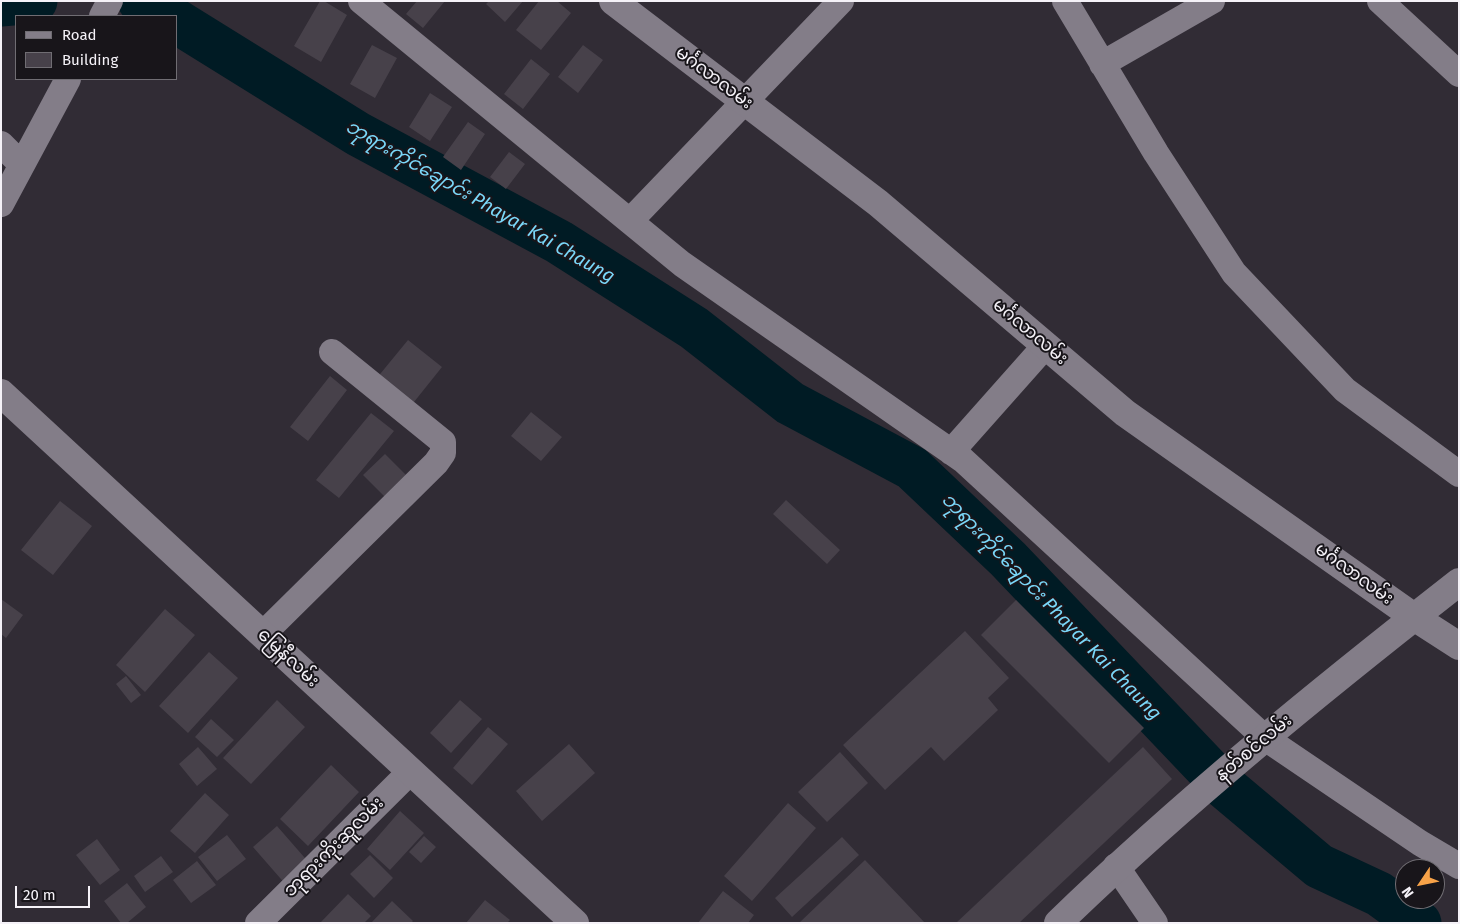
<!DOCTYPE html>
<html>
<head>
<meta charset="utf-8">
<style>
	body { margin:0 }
	#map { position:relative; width:1460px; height:924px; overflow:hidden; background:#312c35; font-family:"Fira Sans",sans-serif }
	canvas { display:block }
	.frame { position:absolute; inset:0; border:2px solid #f5f2f8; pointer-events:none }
	.legend { position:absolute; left:15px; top:15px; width:162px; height:65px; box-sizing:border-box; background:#18151a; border:1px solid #706d73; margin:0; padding:6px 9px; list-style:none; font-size:15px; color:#f5f2f8 }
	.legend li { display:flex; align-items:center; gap:10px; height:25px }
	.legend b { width:25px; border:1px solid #706d73 }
	.north { position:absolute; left:1395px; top:859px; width:50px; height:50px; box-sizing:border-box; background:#18151a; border:1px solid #706d73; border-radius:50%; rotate:236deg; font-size:14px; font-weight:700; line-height:20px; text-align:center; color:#f5f2f8 }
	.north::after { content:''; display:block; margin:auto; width:18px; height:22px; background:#f7a248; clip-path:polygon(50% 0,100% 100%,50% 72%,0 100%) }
	.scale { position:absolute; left:15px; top:886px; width:75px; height:22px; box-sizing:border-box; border:2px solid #f5f2f8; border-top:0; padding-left:6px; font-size:15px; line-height:18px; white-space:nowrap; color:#f5f2f8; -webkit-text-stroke:4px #18151a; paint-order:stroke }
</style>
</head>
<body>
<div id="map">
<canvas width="1460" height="924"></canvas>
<div class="frame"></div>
<ul class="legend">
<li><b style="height:6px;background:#837d88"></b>Road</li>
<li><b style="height:14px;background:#47414a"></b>Building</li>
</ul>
<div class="north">N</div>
<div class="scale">20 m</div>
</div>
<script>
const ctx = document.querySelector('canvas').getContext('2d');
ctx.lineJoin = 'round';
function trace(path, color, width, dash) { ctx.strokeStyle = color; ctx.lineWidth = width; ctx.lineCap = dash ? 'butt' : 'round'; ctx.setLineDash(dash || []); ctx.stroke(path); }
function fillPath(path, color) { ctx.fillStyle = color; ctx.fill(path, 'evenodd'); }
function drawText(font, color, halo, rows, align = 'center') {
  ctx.font = font + ' "Fira Sans","Noto Sans Myanmar",sans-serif'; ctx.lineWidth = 4; ctx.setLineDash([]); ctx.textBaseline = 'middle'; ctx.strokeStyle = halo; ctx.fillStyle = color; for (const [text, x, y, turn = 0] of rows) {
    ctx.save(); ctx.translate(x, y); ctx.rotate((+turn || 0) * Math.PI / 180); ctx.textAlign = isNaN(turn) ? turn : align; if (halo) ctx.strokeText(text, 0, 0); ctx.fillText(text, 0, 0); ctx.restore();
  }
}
trace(new Path2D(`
	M140,1L147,3L168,16
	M1,4L35,1
	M176,21L358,134L559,242L694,328L790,403L912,468L1008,559L1225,787L1319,866L1379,894L1419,923`), '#001b24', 45);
fillPath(new Path2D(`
	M320,1H324L347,15L321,62L294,46Z
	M417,1H445L423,28L406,14Z
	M489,1H523L505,22L486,4Z
	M539,1H557L571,13L541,50L516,30Z
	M372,45L397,58L375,98L350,84Z
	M583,45L603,60L578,93L558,77Z
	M531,59L550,74L523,109L504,94Z
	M430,93L452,107L430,141L409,127Z
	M468,122L485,134L461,170L443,157Z
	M509,152L525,164L506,189L490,177Z
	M408,340L442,367L410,407L376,379Z
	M330,376L347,390L308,441L290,427Z
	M531,412L562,437L541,461L511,436Z
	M371,413L394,431L339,498L316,480Z
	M385,454L410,479L388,500L363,475Z
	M786,500L840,550L827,564L773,514Z
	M60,501L92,526L53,575L21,550Z
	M1,599L23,615L6,638L1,634Z
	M1016,600L1144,728L1109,763L981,635Z
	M165,609L195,635L145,692L116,665Z
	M965,631L1009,678L988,698L998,710L944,761L931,747L885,790L843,745Z
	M209,652L238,678L188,733L159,706Z
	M126,676L141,695L131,703L116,684Z
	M277,700L305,727L251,784L223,758Z
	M460,700L482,719L451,753L430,733Z
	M211,719L234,740L217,757L195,737Z
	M488,727L508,744L472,785L453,768Z
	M569,744L595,773L542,821L516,791Z
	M198,747L217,769L197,786L179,764Z
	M1143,747L1172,779L1019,923H956Z
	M840,752L868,783L827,822L798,792Z
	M331,765L359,792L308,846L280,819Z
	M205,793L229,815L195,853L170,831Z
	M788,803L816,828L752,901L724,876Z
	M400,811L424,833L390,870L367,849Z
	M277,826L311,865L287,886L253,847Z
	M227,835L246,859L217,881L198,857Z
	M424,836L436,847L421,863L409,852Z
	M842,837L859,855L792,917L775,898Z
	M97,839L120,870L100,885L76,855Z
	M370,855L393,878L374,898L350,874Z
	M161,856L173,872L145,892L134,876Z
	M865,860L925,923H799Z
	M197,861L216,885L191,903L173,880Z
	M127,883L146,907L127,923H121L104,901Z
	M723,891L754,915L748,923H698Z
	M348,894L371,916L364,923H320Z
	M485,900L510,920L507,923H466Z
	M392,901L413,921L411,923H371Z`), '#47414a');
trace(new Path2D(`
	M361,1L682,264L963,460L1265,738L1420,843L1459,866
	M1065,1L1156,153L1234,273L1345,390L1459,474
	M1380,1L1459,74
	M102,16L110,1
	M1102,64L1212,1
	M1,144L22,165
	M1,204L68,79
	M630,221L841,1
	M951,452L1046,345
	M263,634L436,463L443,453V442L332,352
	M1116,866L1155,923
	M258,923L411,771`), '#837d88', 26);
trace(new Path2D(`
	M613,1L878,203L1125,413L1414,617L1459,646
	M1058,923C1184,801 1321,690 1459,582`), '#837d88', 28);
trace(new Path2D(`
	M1,393L575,923`), '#837d88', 28);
drawText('18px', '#f5f2f8', '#18151a', [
	["မင်္ဂလာလမ်း",714,78,37],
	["မင်္ဂလာလမ်း",1030,332,40],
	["မင်္ဂလာလမ်း",1354,574,36],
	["မြေနီလမ်း",288,658,43],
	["နတ်စင်လမ်း",1254,748,-40],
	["ဘုရားကိုးဆူလမ်း",334,847,-45]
]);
drawText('italic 19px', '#7ad7f8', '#18151a', [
	["ဘုရားကိုင်ချောင်း Phayar Kai Chaung",480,202,30],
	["ဘုရားကိုင်ချောင်း Phayar Kai Chaung",1051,607,46]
]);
</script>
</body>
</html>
